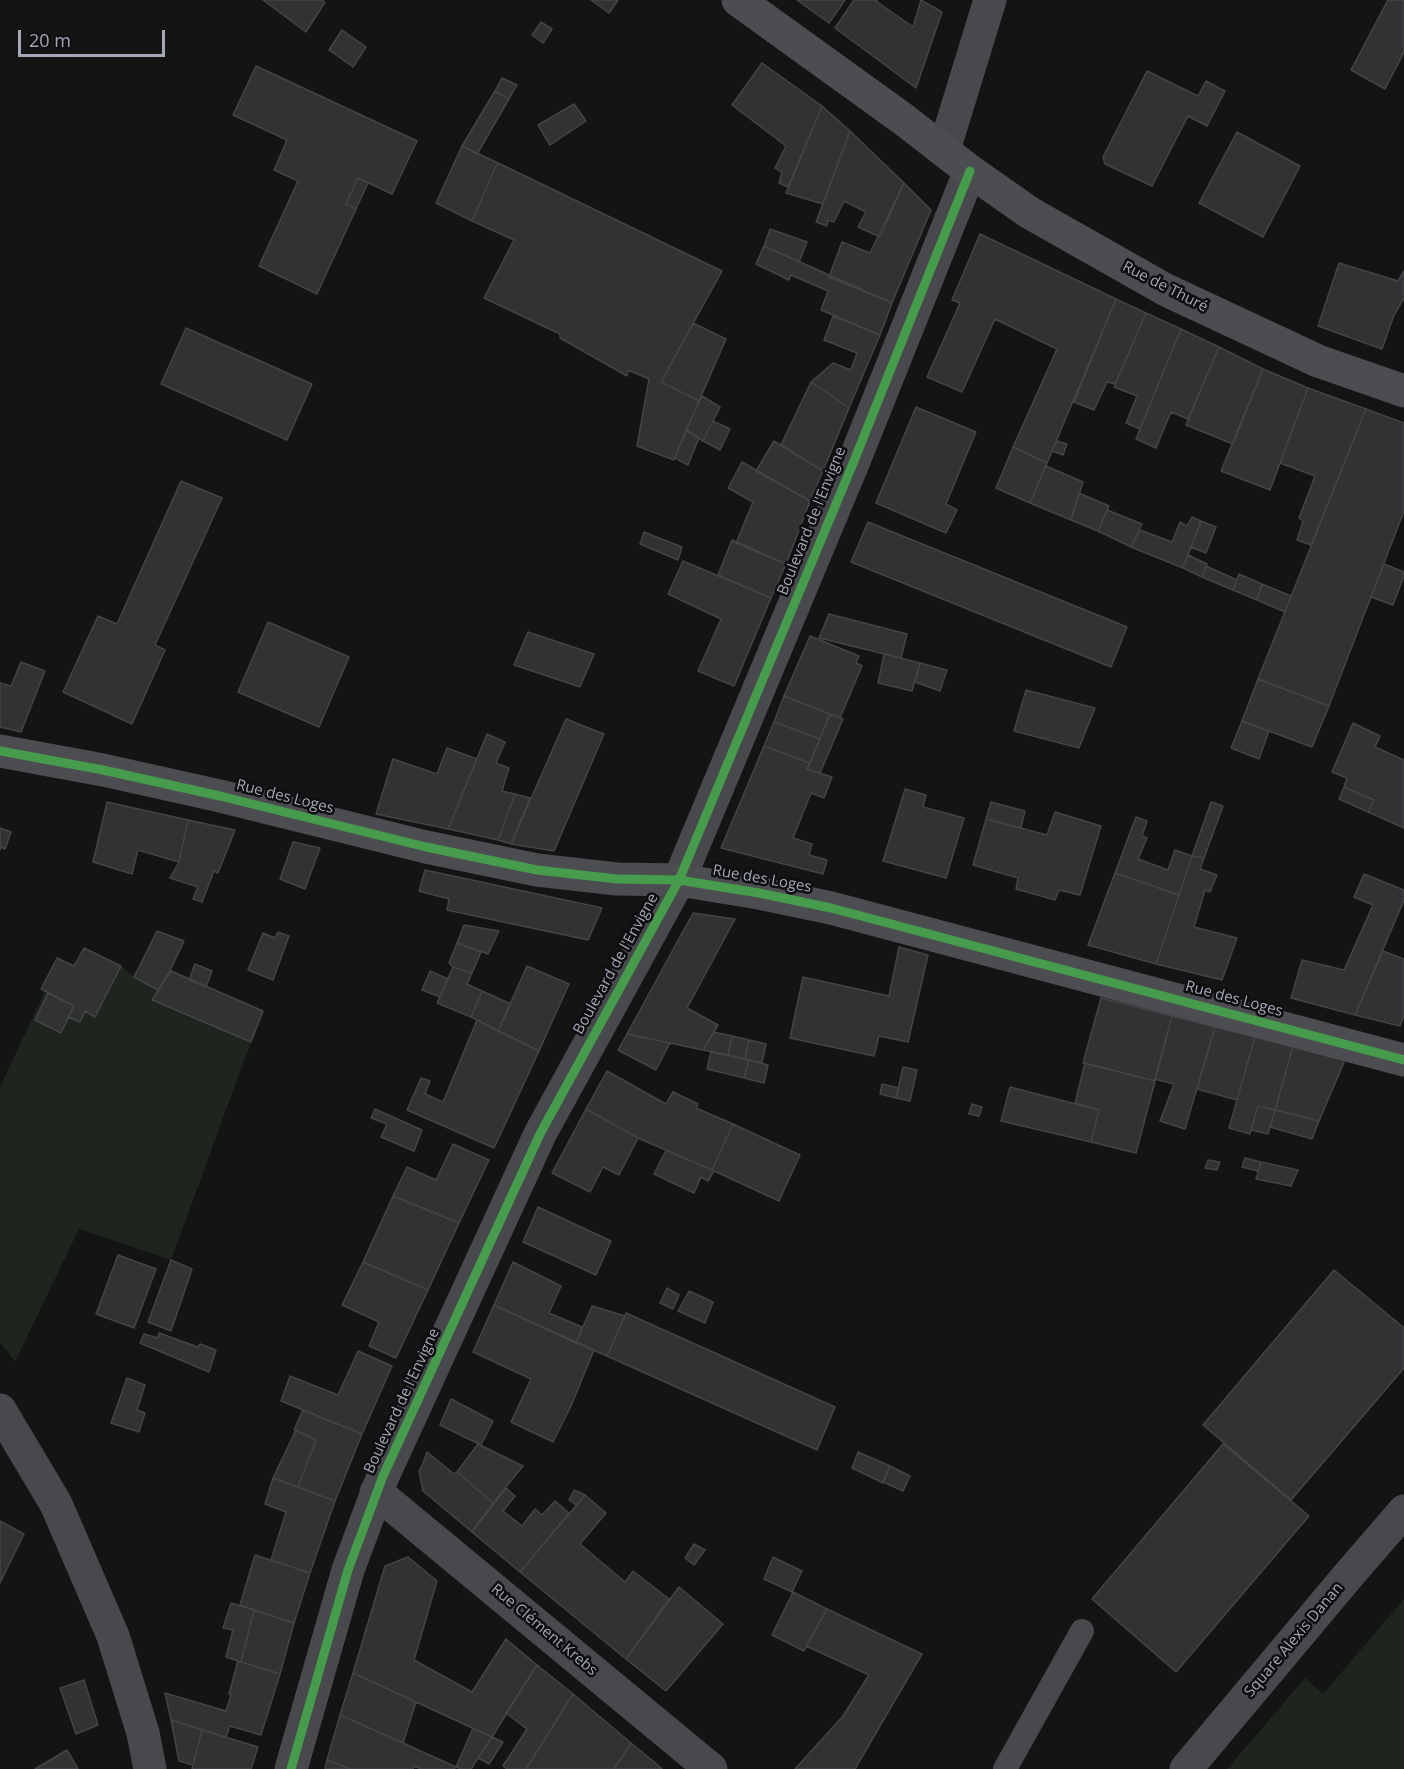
<!DOCTYPE html>
<html>
<head>
<meta charset="utf-8">
<style>
	body { margin:0 }
	#map { position:relative; width:1404px; height:1769px; overflow:hidden; background:#141414; font-family:"Open Sans",sans-serif }
	canvas { display:block }
	.scale { position:absolute; left:18px; top:30px; width:147px; height:27px; box-sizing:border-box; border:3px solid #a4a8b6; border-top:0; padding-left:8px; font-size:18px; line-height:21px; white-space:nowrap; color:#a4a8b6; -webkit-text-stroke:4px #0e0e10; paint-order:stroke }
</style>
</head>
<body>
<div id="map">
<canvas width="1404" height="1769"></canvas>
<div class="scale">20 m</div>
</div>
<script>
const ctx = document.querySelector('canvas').getContext('2d');
ctx.lineJoin = 'round';
function fillPath(path, color) { ctx.fillStyle = color; ctx.fill(path, 'evenodd'); }
function trace(path, color, width, dash) { ctx.strokeStyle = color; ctx.lineWidth = width; ctx.lineCap = dash ? 'butt' : 'round'; ctx.setLineDash(dash || []); ctx.stroke(path); }
function drawText(font, color, halo, rows, align = 'center') {
  ctx.font = font + ' "Open Sans",sans-serif'; ctx.lineWidth = 5; ctx.setLineDash([]); ctx.textBaseline = 'middle'; ctx.strokeStyle = halo; ctx.fillStyle = color; for (const [text, x, y, turn = 0] of rows) {
    ctx.save(); ctx.translate(x, y); ctx.rotate((+turn || 0) * Math.PI / 180); ctx.textAlign = isNaN(turn) ? turn : align; if (halo) ctx.strokeText(text, 0, 0); ctx.fillText(text, 0, 0); ctx.restore();
  }
}
fillPath(new Path2D(`
	M121,966L134,977L158,990L152,1001L251,1042L171,1260L79,1229L15,1362L0,1342V1087L45,991L48,993L35,1020L60,1033L68,1017L85,1011L95,1017Z
	M1404,1599V1769H1227L1305,1678L1323,1694Z`), '#1e241e');
const building = new Path2D(`
	M263,0H322L325,2L306,32Z
	M591,0H618L609,13Z
	M797,0H845L829,23Z
	M854,0H877L876,1L913,27L921,0L942,12L916,88L835,28Z
	M1388,0H1404V52L1385,89L1351,70Z
	M541,22L552,29L543,43L532,35Z
	M342,30L366,47L353,67L329,50Z
	M762,63L822,106L788,187L779,183L782,172L775,168L786,146L732,105Z
	M256,66L417,141L392,194L358,178L346,204L356,209L317,294L259,266L298,181L274,170L287,140L233,115Z
	M1147,71L1198,96L1206,81L1225,91L1207,126L1188,116L1152,186L1105,164L1103,157Z
	M502,78L517,85L509,99L495,91Z
	M495,91L509,99L477,154L462,146Z
	M574,104L586,121L550,145L538,125Z
	M822,106L850,131L823,204L786,193Z
	M850,131L904,183L880,237L858,227L866,212L844,201L834,222L828,220L827,226L816,222Z
	M1237,132L1300,166L1263,237L1199,203Z
	M462,146L498,163L496,166L472,221L436,203Z
	M498,163L722,271L661,382L699,401L674,460L637,446L649,379L628,370L627,376L560,338V334L484,298L514,240L472,221L496,166Z
	M358,178L368,183L356,209L346,204Z
	M904,183L931,210L892,303L829,277L842,242L870,253Z
	M770,229L807,242L799,262L764,246Z
	M980,234L1116,299L1047,463L1013,447L1057,349L995,319L962,392L927,377L960,303L952,300Z
	M764,246L892,303L880,335L821,310L828,291L791,275L789,280L756,264Z
	M1339,263L1398,281L1404,271V298L1394,315L1382,349L1318,326Z
	M1116,299L1146,313L1115,384L1107,382L1094,410L1074,402Z
	M1146,313L1181,329L1140,429L1126,423L1137,396L1114,387Z
	M833,316L880,335L849,408L811,382L833,363L851,370L857,353L824,340Z
	M693,323L726,339L699,401L661,382Z
	M186,328L312,384L287,440L161,384Z
	M1181,329L1219,347L1188,419L1171,412L1156,448L1136,439Z
	M1219,347L1263,369L1233,444L1186,425Z
	M1263,369L1308,388L1270,490L1221,471Z
	M811,382L849,408L823,471L781,445Z
	M1308,388L1366,409L1311,545L1297,540L1303,521L1299,518L1315,476L1280,463Z
	M702,396L720,407L703,441L686,430Z
	M916,407L976,432L946,504L957,510L946,533L876,503Z
	M1366,409L1404,423V511L1329,706L1258,679Z
	M713,421L730,429L720,450L703,441Z
	M686,430L699,438L688,465L675,458Z
	M774,441L823,471L810,501L756,471Z
	M1057,441L1067,444L1063,455L1052,451Z
	M1013,447L1047,463L1030,503L996,488Z
	M742,462L810,501L786,564L736,543L753,502L728,488Z
	M1046,466L1083,482L1071,520L1030,503Z
	M181,481L222,498L155,645L165,650L132,724L63,692L98,616L117,624Z
	M1079,493L1109,506L1098,531L1071,520Z
	M1107,510L1142,524L1131,547L1098,531Z
	M1192,517L1201,521L1183,568L1131,547L1140,530L1172,542L1180,522L1187,526Z
	M1201,521L1216,527L1206,553L1191,547Z
	M868,522L1127,627L1111,667L851,562Z
	M644,532L682,547L678,560L640,544Z
	M732,540L786,564L771,598L718,575Z
	M1188,555L1207,564L1202,577L1183,568Z
	M683,561L771,598L734,686L698,671L721,619L668,594Z
	M1384,564L1404,572V576L1393,605L1371,597Z
	M1206,566L1237,580L1233,590L1202,577Z
	M1239,574L1262,584L1257,600L1233,590Z
	M1262,584L1291,596L1285,612L1257,600Z
	M829,614L907,634L901,658L819,638Z
	M268,622L349,657L319,727L238,692Z
	M528,632L594,654L580,687L514,665Z
	M810,636L859,656L856,663L862,666L840,718L784,696Z
	M884,654L920,663L912,691L878,683Z
	M21,662L45,671L21,732L0,727V683L11,686Z
	M920,663L947,670L940,691L915,682Z
	M1258,679L1329,706L1312,747L1242,721Z
	M1026,690L1095,708L1079,748L1014,731Z
	M784,696L830,714L820,739L774,722Z
	M830,714L843,719L820,773L807,769Z
	M566,719L604,734L554,851L511,844Z
	M1242,721L1269,731L1259,759L1231,748Z
	M774,722L820,739L810,763L764,746Z
	M1353,723L1380,736L1375,747L1404,760V828L1368,812L1374,800L1344,787L1347,778L1332,772Z
	M487,734L505,742L496,763L509,768L502,791L515,794L498,840L448,829Z
	M764,746L810,763L807,769L832,777L824,798L811,793L793,838L812,844L809,855L827,860L823,874L721,848Z
	M447,748L477,759L448,829L376,814L393,759L437,774Z
	M1344,787L1374,800L1368,812L1339,799Z
	M905,789L926,795L923,807L964,818L946,878L883,861Z
	M515,794L530,798L511,844L498,840Z
	M107,802L188,820L179,862L138,850L132,874L93,862Z
	M991,802L1025,811L1021,828L986,819Z
	M1211,802L1223,806L1204,858L1192,856Z
	M1055,812L1101,826L1080,895L1059,890L1055,900L1016,889L1018,878L973,865L986,819L1047,835Z
	M1136,817L1147,821L1142,836L1147,838L1138,859L1168,870L1175,850L1192,856L1179,895L1115,873Z
	M188,820L235,830L218,873L214,871L202,902L193,899L198,887L170,878L179,862Z
	M0,828L11,832L5,849L1,847L0,850Z
	M293,842L320,848L305,889L280,879Z
	M1192,856L1204,858L1200,869L1217,875L1210,892L1205,890L1194,927L1237,938L1222,980L1156,964Z
	M425,870L579,903L602,908L588,940L447,910L449,899L419,891Z
	M1115,873L1179,895L1156,964L1088,945Z
	M1364,874L1404,890V900L1355,1015L1291,998L1302,960L1344,970L1373,905L1354,897Z
	M693,913L735,919L687,1008L718,1025L703,1050L627,1034Z
	M464,925L499,931L488,954L457,943Z
	M157,931L184,941L170,971L158,990L134,977Z
	M278,932L289,936L273,980L248,970L263,933L275,938Z
	M457,943L481,952L472,973L453,967L449,963Z
	M899,947L928,955L908,1042L879,1036L874,1056L790,1038L803,977L889,996Z
	M84,948L121,966L95,1017L85,1011L80,1022L68,1017L74,1006L41,989L57,958L74,966Z
	M1383,951L1404,959V1015L1400,1026L1355,1015Z
	M195,964L212,971L206,987L189,980Z
	M527,966L569,984L539,1051L498,1031Z
	M453,967L472,973L467,984L482,991L471,1017L437,1003Z
	M171,971L263,1011L251,1042L152,1000Z
	M430,971L448,979L440,997L422,990Z
	M482,991L511,1004L498,1031L471,1017Z
	M48,993L74,1006L61,1033L35,1020Z
	M1101,998L1172,1016L1155,1081L1083,1063Z
	M1172,1016L1215,1027L1185,1129L1160,1121L1174,1084L1155,1079Z
	M477,1020L539,1051L494,1148L407,1110L421,1078L430,1081L425,1094L443,1102Z
	M1215,1027L1255,1037L1237,1100L1197,1089Z
	M714,1032L732,1036L728,1055L703,1050Z
	M627,1034L670,1043L656,1070L618,1050Z
	M732,1036L749,1040L745,1059L728,1055Z
	M1255,1037L1293,1046L1275,1110L1258,1106L1250,1134L1229,1128Z
	M749,1040L766,1044L762,1063L745,1059Z
	M1293,1046L1345,1060L1319,1121L1275,1110Z
	M711,1052L749,1060L744,1078L707,1069Z
	M749,1060L768,1065L764,1083L744,1078Z
	M1085,1063L1155,1081L1136,1153L1091,1142L1099,1110L1075,1103Z
	M903,1067L917,1070L910,1101L896,1098Z
	M607,1071L666,1104L673,1092L698,1104L696,1108L733,1124L712,1170L638,1138L586,1109Z
	M882,1084L899,1088L896,1098L880,1094Z
	M1010,1087L1099,1110L1091,1142L1001,1121Z
	M972,1104L982,1107L979,1116L969,1114Z
	M1258,1106L1275,1110L1268,1134L1251,1130Z
	M375,1109L422,1130L414,1151L381,1137L387,1124L371,1118Z
	M586,1109L638,1138L619,1175L603,1167L590,1192L552,1173Z
	M1275,1110L1319,1121L1312,1139L1270,1127Z
	M733,1124L800,1155L779,1201L712,1170Z
	M453,1144L489,1160L459,1223L393,1196L407,1167L436,1180Z
	M666,1150L714,1171L708,1181L701,1177L694,1193L654,1174Z
	M1245,1158L1261,1162L1258,1171L1242,1167Z
	M1208,1160L1220,1162L1217,1170L1205,1168Z
	M1261,1162L1298,1170L1291,1186L1256,1179Z
	M393,1196L459,1223L428,1290L363,1262Z
	M538,1207L611,1241L596,1275L523,1242Z
	M118,1255L156,1269L134,1328L96,1314Z
	M171,1260L192,1269L171,1331L148,1322Z
	M363,1262L428,1290L396,1358L369,1346L379,1322L342,1305Z
	M513,1262L561,1286L549,1313L582,1327L576,1343L494,1305Z
	M1334,1270L1404,1328V1368L1291,1500L1203,1425Z
	M667,1288L679,1295L673,1309L660,1303Z
	M689,1291L713,1302L705,1323L678,1311Z
	M494,1305L594,1350L571,1406L553,1442L511,1422L531,1379L473,1352Z
	M592,1306L625,1316L607,1356L576,1343Z
	M626,1313L835,1407L817,1450L607,1356Z
	M159,1333L198,1347L200,1344L216,1350L209,1372L140,1343L144,1334L158,1338Z
	M358,1351L392,1366L362,1434L281,1401L290,1376L338,1395Z
	M127,1378L145,1385L137,1410L145,1413L139,1432L111,1423Z
	M451,1399L493,1421L481,1445L440,1425Z
	M303,1410L362,1434L335,1501L298,1487L316,1440L294,1430Z
	M296,1430L316,1440L298,1487L273,1478Z
	M478,1444L523,1466L493,1503L457,1472Z
	M1223,1444L1309,1516L1176,1672L1092,1599Z
	M427,1452L454,1474L457,1472L493,1503L472,1532L423,1491L419,1471L422,1466Z
	M858,1452L890,1466L883,1483L852,1468Z
	M890,1466L910,1476L903,1491L883,1482Z
	M273,1478L335,1501L310,1573L271,1560L286,1512L265,1504Z
	M506,1488L515,1496L503,1511L522,1526L535,1509L542,1515L555,1501L569,1513L520,1572L472,1532Z
	M574,1490L585,1495L576,1505L569,1500Z
	M585,1495L606,1513L580,1544L625,1582L633,1571L669,1599L626,1659L520,1572Z
	M0,1521L24,1534L0,1583Z
	M694,1544L705,1550L694,1565L685,1558Z
	M255,1555L310,1573L294,1623L240,1605Z
	M408,1557L437,1581L414,1660L472,1692L506,1639L537,1665L492,1737L353,1673L385,1566Z
	M773,1557L802,1571L792,1592L764,1579Z
	M679,1587L723,1624L666,1691L626,1659Z
	M793,1592L827,1609L804,1651L772,1635Z
	M231,1603L254,1610L241,1662L226,1657L233,1630L223,1628Z
	M827,1609L922,1654L855,1769H795L843,1716L869,1675L806,1646Z
	M254,1610L294,1623L280,1674L241,1662Z
	M238,1661L280,1674L261,1735L230,1726L226,1737L171,1720L165,1693L226,1711L231,1695L229,1694Z
	M537,1665L573,1694L526,1769H507L503,1766L527,1729L506,1713Z
	M353,1673L416,1702L403,1743L340,1715Z
	M84,1680L98,1725L76,1734L60,1688Z
	M573,1694L631,1743L614,1769H526Z
	M340,1715L403,1743L456,1767L454,1769H421L414,1766L413,1769H351L327,1760Z
	M171,1720L202,1730L193,1765L179,1761Z
	M473,1728L492,1737L471,1769H461L456,1767Z
	M202,1730L258,1747L251,1769H192Z
	M492,1737L503,1742L489,1764L478,1758Z
	M631,1743L653,1761L662,1769H614Z
	M67,1750L78,1769H35Z
	M327,1760L351,1769H325Z`);
fillPath(building, '#323233');
trace(building, '#424448', 1.5);
trace(new Path2D(`
	M1005,1769L1082,1631`), '#48494d', 24);
trace(new Path2D(`
	M944,150L990,0
	M0,1410L56,1504L113,1636L143,1733L150,1769
	M376,1492L711,1769
	M291,1769L348,1570L383,1476L540,1134L679,880L854,461L970,171
	M1186,1769L1347,1577L1404,1511`), '#48494d', 33);
trace(new Path2D(`
	M738,0L903,119L970,171L1030,213L1166,290L1318,361L1404,391
	M0,751L103,770L220,796L426,847L537,870L617,879L679,880L759,893L831,908L1404,1060`), '#4c4d51', 33);
trace(new Path2D(`
	M0,751L103,770L220,796L426,847L537,870L617,879L679,880L759,893L831,908L1404,1060
	M291,1769L348,1570L383,1476L540,1134L679,880L854,461L970,171`), '#469c4c', 9);
drawText('15px', '#a4a8b6', '#0e0e10', [
	["Rue de Thuré",1165,287,27],
	["Boulevard de l'Envigne",812,521,-68],
	["Rue des Loges",285,797,14],
	["Rue des Loges",762,879,10],
	["Boulevard de l'Envigne",616,964,-61],
	["Rue des Loges",1234,999,15],
	["Boulevard de l'Envigne",402,1401,-65],
	["Rue Clément Krebs",544,1630,40],
	["Square Alexis Danan",1294,1640,-50]
]);
</script>
</body>
</html>
